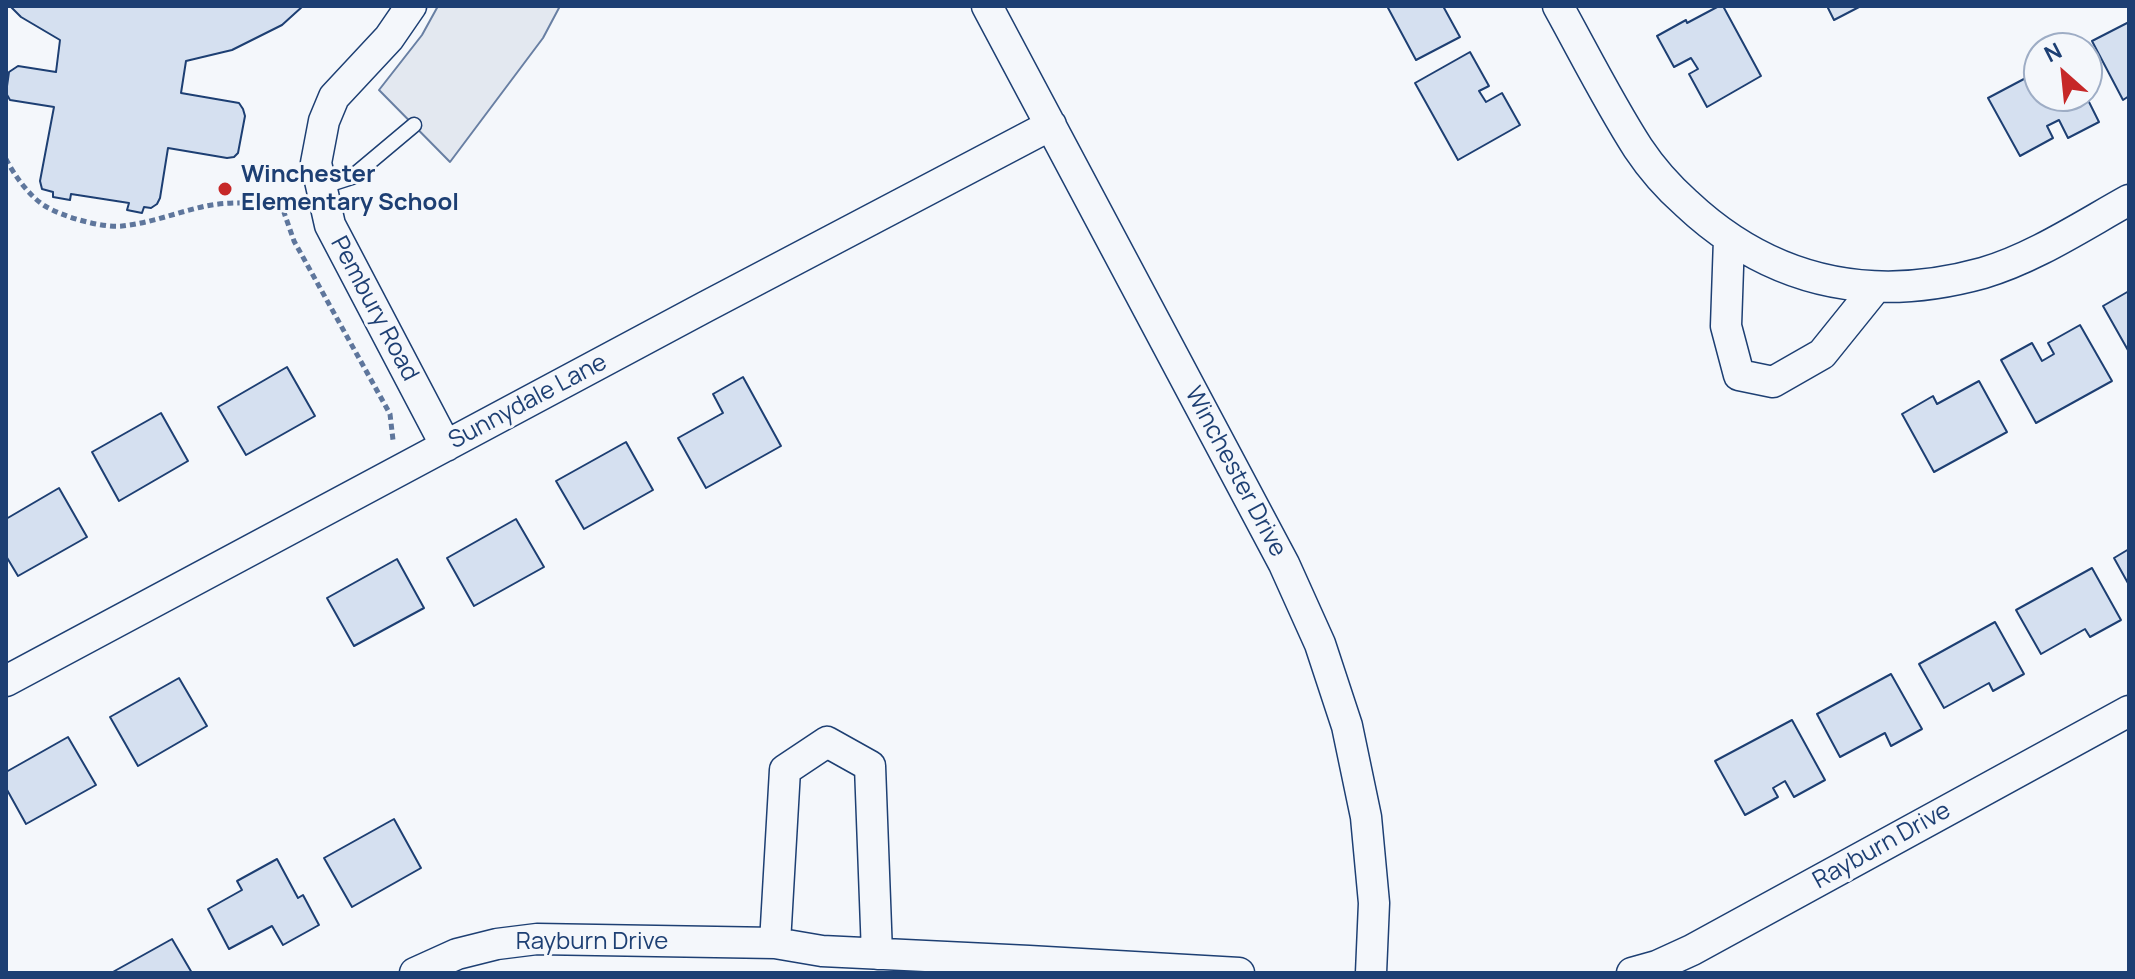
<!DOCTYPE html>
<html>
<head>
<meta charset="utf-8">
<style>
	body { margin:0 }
	#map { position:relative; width:2135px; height:979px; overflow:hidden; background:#f4f7fb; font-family:Manrope,sans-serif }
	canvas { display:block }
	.frame { position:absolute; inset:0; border:8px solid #1d3f73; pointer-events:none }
	.north { position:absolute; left:2023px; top:32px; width:80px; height:80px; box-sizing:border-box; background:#f4f7fb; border:2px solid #9eadc5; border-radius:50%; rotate:333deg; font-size:22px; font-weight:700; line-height:32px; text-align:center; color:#1d3f73 }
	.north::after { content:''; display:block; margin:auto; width:28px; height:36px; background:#c62828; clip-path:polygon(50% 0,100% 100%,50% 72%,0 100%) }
</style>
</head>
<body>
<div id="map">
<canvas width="2135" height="979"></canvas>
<div class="frame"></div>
<div class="north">N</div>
</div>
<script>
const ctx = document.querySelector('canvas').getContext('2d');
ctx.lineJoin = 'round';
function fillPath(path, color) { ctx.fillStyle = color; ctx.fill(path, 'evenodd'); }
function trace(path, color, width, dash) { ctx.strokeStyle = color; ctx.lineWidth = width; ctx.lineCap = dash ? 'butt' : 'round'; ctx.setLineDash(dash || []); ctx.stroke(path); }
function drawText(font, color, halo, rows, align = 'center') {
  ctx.font = font + ' Manrope,sans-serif'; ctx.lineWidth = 6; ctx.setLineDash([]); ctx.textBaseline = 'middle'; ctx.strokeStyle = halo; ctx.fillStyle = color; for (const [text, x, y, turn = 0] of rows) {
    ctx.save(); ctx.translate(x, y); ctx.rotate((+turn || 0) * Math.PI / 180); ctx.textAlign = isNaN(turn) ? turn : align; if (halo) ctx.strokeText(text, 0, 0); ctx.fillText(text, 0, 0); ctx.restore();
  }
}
const parking = new Path2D(`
	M438,6H560L543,38L450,162L379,90L422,35Z`);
fillPath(parking, '#e3e8f0');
trace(parking, '#687fa3', 2);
const building = new Path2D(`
	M10,6H303L282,25L232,50L186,61L181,93L239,103L243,109L245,116L238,153L234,157L227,158L168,148L160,198L157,204L151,208L144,207L142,213L127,210L129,203L71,194L70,200L53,197V192L42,189L40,181L54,107L10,100L6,93L9,72L18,66L56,72L60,40L21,17Z
	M1387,6H1443L1460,37L1416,60Z
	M1719,6H1723L1761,76L1707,107L1689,74L1698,69L1691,58L1674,67L1657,36L1686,20L1687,23Z
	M1827,6H1861L1834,20Z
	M2129,22V96L2123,100L2092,41Z
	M1470,52L1489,86L1479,91L1486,102L1502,93L1520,125L1458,160L1415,83Z
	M2039,71V96H2086L2099,122L2068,138L2059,120L2047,126L2053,138L2020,156L1988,98Z
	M2129,291V352L2103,306Z
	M2080,325L2112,381L2036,423L2001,360L2032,343L2042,361L2054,354L2048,343Z
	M287,367L315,416L246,455L218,407Z
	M743,377L781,446L706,488L678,438L723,413L713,394Z
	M1979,381L2007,432L1934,472L1902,414L1933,396L1937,404Z
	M161,413L188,461L119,501L92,452Z
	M626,442L653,490L584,529L556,481Z
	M59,488L87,537L18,576L6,556V519Z
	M516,519L544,567L474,606L447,558Z
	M2129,549V585L2114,558Z
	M397,559L424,608L354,646L327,598Z
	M2092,568L2121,620L2090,637L2085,629L2041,654L2016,610Z
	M1995,622L2024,674L1993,691L1989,683L1944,708L1919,664Z
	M1891,674L1922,729L1891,746L1885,733L1840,757L1817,714Z
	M179,678L207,726L138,766L110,717Z
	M1792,720L1825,780L1794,797L1785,781L1773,788L1778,797L1745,815L1715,761Z
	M68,737L96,785L26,824L6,788V772Z
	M394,819L421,868L352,907L324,858Z
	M277,859L298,898L303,895L319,925L283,945L272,926L229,949L208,909L242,890L237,881Z
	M172,939L192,973H111Z`);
fillPath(building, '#d5e0f0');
trace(building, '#1d3f73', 2);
const service = new Path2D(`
	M321,187L352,177L414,125`);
const minor = new Path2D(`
	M411,6L389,38L334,97L324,121L316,163L330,225L446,446
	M987,6L1284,564L1320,644L1347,726L1366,817L1374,903L1371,973
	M1558,6C1584,53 1609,103 1638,148C1652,169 1668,187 1686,203C1771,283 1871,304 1983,273C2034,258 2082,226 2129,200
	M1729,239L1726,326L1739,375L1773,382L1822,354L1876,287
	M6,681L705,307L1051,125
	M775,943L785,770L827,742L870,766L877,954
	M415,973L457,954L497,944L537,939L775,943L822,951L1029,961L1239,973
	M1632,973L1657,966L1692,950L2129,711`);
trace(service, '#1d3f73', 17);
trace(minor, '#1d3f73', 33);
trace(new Path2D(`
	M6,159C14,175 30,197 45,206C63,217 102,228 122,226C151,223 178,212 206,206C234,200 264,206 292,197
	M280,201L294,241L390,414L393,440`), '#5e769c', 5, [6, 4]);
trace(service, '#f4f7fb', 14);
trace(minor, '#f4f7fb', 30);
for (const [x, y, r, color] of [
	[225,189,8,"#c62828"]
]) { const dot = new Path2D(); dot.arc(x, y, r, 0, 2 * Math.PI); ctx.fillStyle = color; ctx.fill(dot); trace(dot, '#f4f7fb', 3); }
drawText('bold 24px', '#1d3f73', '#f4f7fb', [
	["Winchester",241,175],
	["Elementary School",241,203]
], 'left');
drawText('24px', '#1d3f73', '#f4f7fb', [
	["Pembury Road",374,309,62],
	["Sunnydale Lane",528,402,-28],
	["Winchester Drive",1235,472,62],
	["Rayburn Drive",1882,846,-29],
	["Rayburn Drive",592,942]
]);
</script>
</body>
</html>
